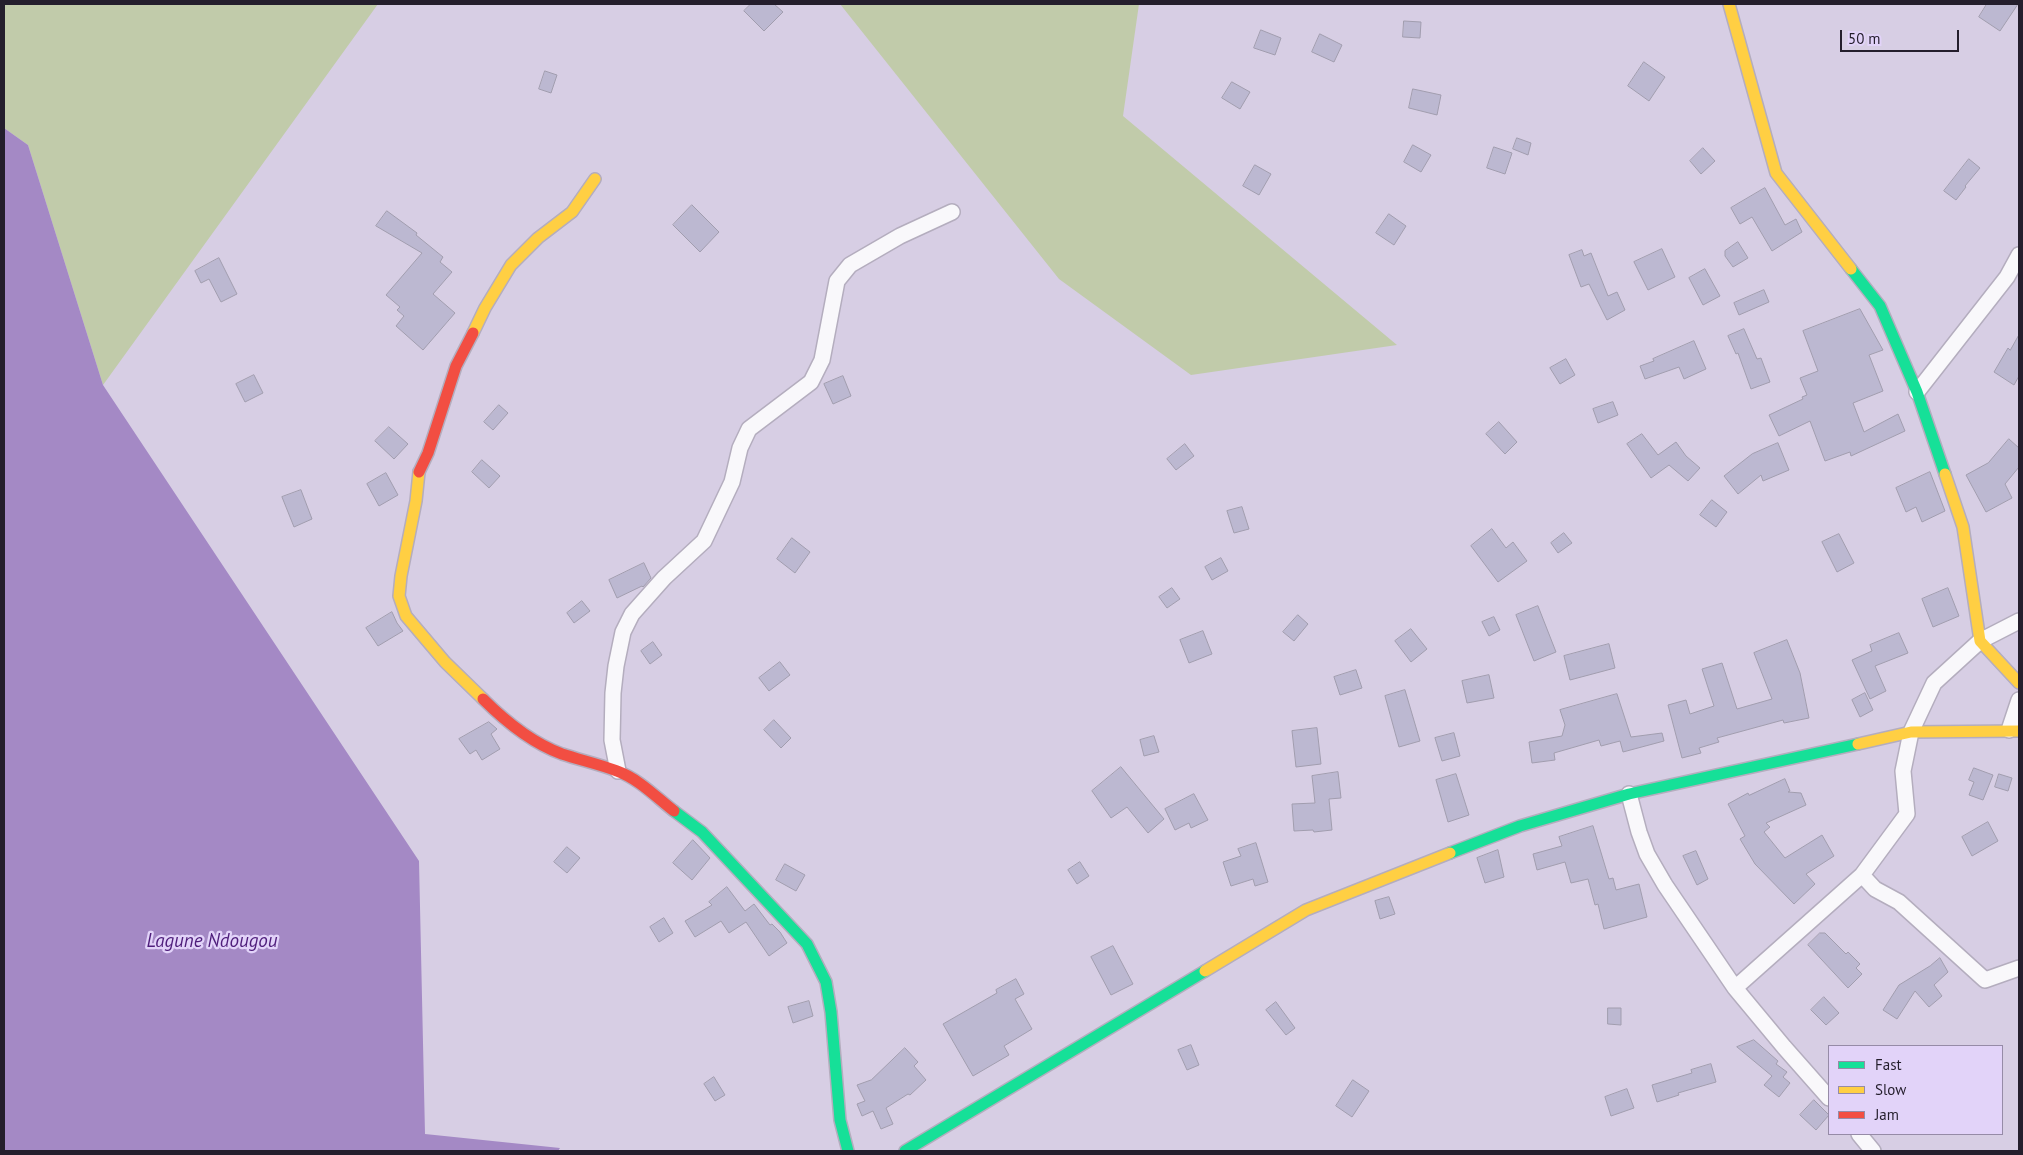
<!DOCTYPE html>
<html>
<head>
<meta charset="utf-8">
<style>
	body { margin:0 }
	#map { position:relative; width:2023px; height:1155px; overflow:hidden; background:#d7cee4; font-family:"PT Sans",sans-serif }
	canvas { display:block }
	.frame { position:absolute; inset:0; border:5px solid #241e2c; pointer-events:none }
	.legend { position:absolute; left:1828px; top:1045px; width:175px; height:90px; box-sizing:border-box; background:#e2d3f9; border:1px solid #968ba7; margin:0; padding:6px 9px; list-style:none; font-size:15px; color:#241e2c }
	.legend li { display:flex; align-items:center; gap:10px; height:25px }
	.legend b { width:25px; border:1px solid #968ba7 }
	.scale { position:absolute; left:1840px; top:30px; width:119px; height:22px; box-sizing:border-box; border:2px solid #241e2c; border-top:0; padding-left:6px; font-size:15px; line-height:18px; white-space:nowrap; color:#241e2c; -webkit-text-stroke:4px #e2d3f9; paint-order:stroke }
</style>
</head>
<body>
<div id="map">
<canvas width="2023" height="1155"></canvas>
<div class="frame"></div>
<ul class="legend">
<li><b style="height:6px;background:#16e098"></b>Fast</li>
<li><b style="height:6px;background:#ffcf43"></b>Slow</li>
<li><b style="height:6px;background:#f24e42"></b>Jam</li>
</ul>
<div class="scale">50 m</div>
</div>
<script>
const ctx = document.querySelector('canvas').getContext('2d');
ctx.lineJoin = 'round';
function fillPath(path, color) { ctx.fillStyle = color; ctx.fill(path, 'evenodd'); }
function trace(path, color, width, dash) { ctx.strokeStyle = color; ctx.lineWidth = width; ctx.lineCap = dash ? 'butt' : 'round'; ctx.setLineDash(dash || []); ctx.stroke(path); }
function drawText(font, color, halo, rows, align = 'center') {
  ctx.font = font + ' "PT Sans",sans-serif'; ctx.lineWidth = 4.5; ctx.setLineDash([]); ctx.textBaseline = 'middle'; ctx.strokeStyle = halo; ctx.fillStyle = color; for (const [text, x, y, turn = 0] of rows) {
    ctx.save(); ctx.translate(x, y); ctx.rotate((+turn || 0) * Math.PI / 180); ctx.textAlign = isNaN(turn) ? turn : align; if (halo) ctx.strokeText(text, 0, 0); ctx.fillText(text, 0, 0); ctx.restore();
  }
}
fillPath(new Path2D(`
	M4,4H378L103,385L28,145L4,128Z
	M840,4H1139L1123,116L1397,345L1191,375L1059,279Z`), '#c1cbaa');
fillPath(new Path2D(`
	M4,128L28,145L103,385L419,861L425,1134L560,1148L558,1151H4Z`), '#a489c5');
const building = new Path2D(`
	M751,4H774L783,12L764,31L744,11Z
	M1987,4H2018L2000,31L1979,17Z
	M1404,21L1421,22L1420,38L1403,37Z
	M1261,30L1281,38L1275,55L1254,48Z
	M1320,34L1342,45L1334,62L1312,52Z
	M1644,62L1665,77L1649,101L1628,86Z
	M545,71L557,75L551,93L539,89Z
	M1232,82L1250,92L1240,109L1222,98Z
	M1413,89L1441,95L1437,115L1409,108Z
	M1517,138L1531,143L1528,155L1513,149Z
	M1413,145L1431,155L1421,172L1404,162Z
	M1494,147L1512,153L1505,174L1487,168Z
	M1703,148L1715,161L1701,174L1690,161Z
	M1969,159L1980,168L1965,186L1966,187L1956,200L1944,191Z
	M1255,165L1271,174L1259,195L1243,186Z
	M1765,188L1785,225L1796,219L1802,232L1772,251L1752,217L1740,224L1731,208Z
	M692,205L719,232L700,252L673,225Z
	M387,211L417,233L416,235L443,257L440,262L452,272L433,294L455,313L423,350L396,326L404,316L397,310L400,307L386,295L422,253L376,226Z
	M1389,214L1406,226L1394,245L1376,233Z
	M1738,242L1748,258L1733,267L1725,256V251Z
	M1662,249L1675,277L1648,290L1634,262Z
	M1582,250L1584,256L1591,253L1608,296L1617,292L1625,310L1607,320L1589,284L1581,287L1569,255Z
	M219,258L237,294L221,302L209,279L201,283L195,271Z
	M1705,269L1720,296L1703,305L1689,278Z
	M1764,290L1769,302L1739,315L1734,303Z
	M1860,309L1883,350L1869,355L1883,391L1853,403L1864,432L1898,414L1905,431L1851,456L1850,452L1825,461L1810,421L1779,436L1769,415L1803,399L1802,397L1807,395L1800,378L1818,371L1803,331Z
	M1744,329L1757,359L1761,358L1770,382L1751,389L1738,353L1736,354L1728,336Z
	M2019,335V376L2014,385L1994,372L2008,348L2010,350Z
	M1694,341L1706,369L1684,379L1679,367L1645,379L1640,366L1654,361L1653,359Z
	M1566,359L1575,375L1560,384L1550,368Z
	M254,375L263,393L245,402L236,384Z
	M843,376L851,396L833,404L824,384Z
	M1613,402L1618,415L1598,423L1593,409Z
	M499,405L508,413L493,430L484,422Z
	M1499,422L1517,442L1505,454L1486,434Z
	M389,427L408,444L394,459L375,441Z
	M1642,434L1658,455L1676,442L1686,456L1700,468L1688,481L1669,465L1651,478L1627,444Z
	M2009,439L2019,448V467L2005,484L2012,498L1986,512L1966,475L1988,463Z
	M1778,443L1789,470L1763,481L1761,475L1738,494L1724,476L1752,454Z
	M1185,444L1194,456L1176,470L1167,459Z
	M482,460L500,476L489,488L472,472Z
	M1930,472L1945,511L1922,522L1916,507L1906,512L1896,488Z
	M386,473L398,495L379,506L367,484Z
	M301,490L312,519L294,527L282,497Z
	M1712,500L1727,512L1716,527L1700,515Z
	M1242,507L1249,529L1234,533L1227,511Z
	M1492,529L1506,548L1513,542L1527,561L1498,582L1471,546Z
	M1564,533L1572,543L1558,553L1551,543Z
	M1839,534L1854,563L1837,572L1822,542Z
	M792,538L810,552L795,573L777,559Z
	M1221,558L1228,571L1212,580L1205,567Z
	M644,563L651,578L643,587L642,586L617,598L609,580Z
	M1172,588L1180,599L1167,608L1159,597Z
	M1948,588L1959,616L1933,627L1922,599Z
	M582,601L590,611L574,623L567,613Z
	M1538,606L1556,652L1534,661L1516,615Z
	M392,612L397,623L403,631L378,646L366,628Z
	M1298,615L1308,624L1294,641L1283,632Z
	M1494,617L1500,630L1489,636L1482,622Z
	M1411,629L1427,649L1411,662L1395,641Z
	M1203,631L1212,654L1189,663L1180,640Z
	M1899,633L1908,653L1875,666L1886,691L1870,699L1852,660L1872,651L1870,645Z
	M1787,640L1800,673L1809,718L1784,723L1783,720L1717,738L1719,742L1699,748L1701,753L1682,758L1668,705L1686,700L1690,714L1714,706L1702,669L1722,663L1737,709L1772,699L1754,653Z
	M653,642L662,655L650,664L641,651Z
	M1609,644L1615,668L1570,680L1564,656Z
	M780,662L790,675L769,691L759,678Z
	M1356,670L1362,688L1340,695L1334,677Z
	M1489,675L1494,698L1467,703L1462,681Z
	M1405,690L1420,741L1399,747L1385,696Z
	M1865,693L1873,710L1860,717L1852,700Z
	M1617,694L1631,737L1662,733L1664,741L1623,752L1620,741L1601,746L1599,740L1554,753L1555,760L1532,763L1529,742L1562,736L1565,725L1560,710Z
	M774,720L791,738L781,748L764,730Z
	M489,722L497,729L491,734L500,749L482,760L476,750L470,754L459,739Z
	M1317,728L1321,764L1296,767L1292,731Z
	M1454,733L1460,756L1442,761L1435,738Z
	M1154,736L1159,752L1144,756L1140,740Z
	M1121,767L1164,819L1148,833L1127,807L1111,818L1092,791Z
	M1974,768L1993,775L1983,800L1969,795L1974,782L1969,780Z
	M1338,772L1341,798L1329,799L1332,830L1314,832L1313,830L1294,831L1292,804L1315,803L1312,776Z
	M1456,774L1469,815L1448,822L1436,780Z
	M1999,774L2012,778L2008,791L1995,787Z
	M1785,779L1790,791L1788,792L1801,793L1806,805L1766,823L1770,827L1764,832L1785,858L1822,835L1834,856L1806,874L1815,884L1794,904L1755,864L1740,839L1745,836L1728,804L1748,793L1749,795Z
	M1194,794L1208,820L1191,828L1189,823L1175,830L1165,809Z
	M1988,822L1998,841L1972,856L1962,837Z
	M1593,826L1609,879L1613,878L1616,890L1639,884L1647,917L1604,929L1598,904L1595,905L1588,879L1571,883L1565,862L1537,870L1533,854L1562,846L1559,837Z
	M693,840L710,858L692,880L673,863Z
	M1256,843L1268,882L1255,886L1253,879L1231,886L1223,862L1241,856L1238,849Z
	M567,847L580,858L567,873L554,862Z
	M1498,850L1504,877L1485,883L1477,858Z
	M1696,851L1708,879L1697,885L1683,856Z
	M1080,862L1089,876L1077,884L1068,870Z
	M785,864L805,875L796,891L776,880Z
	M727,887L745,911L754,904L770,925L772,924L780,932L787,943L769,956L746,922L729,933L721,921L695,937L685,921L712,905L709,902Z
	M1389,897L1395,914L1380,919L1375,901Z
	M664,918L673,933L659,942L650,927Z
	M1820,933H1825L1846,954L1848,952L1860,964L1856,968L1862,974L1848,988L1808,945Z
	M1113,946L1133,984L1111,995L1091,957Z
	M1940,958L1948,972L1934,985L1942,996L1929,1007L1915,991L1897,1019L1883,1010L1899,985L1930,966Z
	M1016,979L1024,994L1015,999L1032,1029L1004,1046L1009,1055L973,1076L943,1024L997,993L996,990Z
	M1824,997L1839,1013L1826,1025L1811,1010Z
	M809,1001L813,1016L793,1023L788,1007Z
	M1276,1002L1295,1028L1286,1035L1266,1010Z
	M1608,1008H1621V1025L1608,1024Z
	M1754,1040L1778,1061L1776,1064L1787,1072L1783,1077L1790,1083L1779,1097L1764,1085L1772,1076L1737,1047Z
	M1191,1045L1199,1065L1187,1070L1178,1050Z
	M905,1048L918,1062L914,1066L926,1080L910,1095L908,1094L886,1108L893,1124L881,1129L873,1111L862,1116L857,1104L865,1101L857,1085L871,1080Z
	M1711,1064L1716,1082L1678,1093L1679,1095L1657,1102L1652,1085L1692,1073L1691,1070Z
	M714,1077L725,1095L715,1101L704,1084Z
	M1353,1080L1369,1091L1352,1117L1336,1106Z
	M1627,1089L1634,1108L1611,1116L1605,1097Z
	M1814,1100L1829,1115L1816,1130L1800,1115Z`);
fillPath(building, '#bcb8d1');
trace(building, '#a19dae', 1);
const street = new Path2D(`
	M1917,392L2007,277L2019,255
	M2009,730L2019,700
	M618,771L612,740L613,693L616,666L623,632L632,614L664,578L704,541L732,482L740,448L749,429L811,382L822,360L837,281L850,265L900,236L952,212
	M1629,794L1639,832L1647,854L1665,885L1735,988L1784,1047L1829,1098
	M1862,875L1875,889L1899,902L1985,980L2019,968
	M1735,988L1862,875L1907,814L1903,771L1911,732L1934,683L1980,641L2019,621
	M1859,1134L1873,1151`);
const fast = new Path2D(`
	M1851,269L1880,306L1917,392L1945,474
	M674,811L702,832L807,944L826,982L831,1012L840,1120L848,1151
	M1450,853L1520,826L1629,794L1858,744
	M905,1151L1205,971`);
const slow = new Path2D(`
	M1729,4L1776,173L1851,269
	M473,333L485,308L511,265L538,238L572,212L595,179
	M419,472L416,501L401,576L399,596L406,616L445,662L483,699
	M1945,474L1963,527L1980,641L2019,683
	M1858,744L1911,732L2019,731
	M1205,971L1306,910L1450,853`);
const jam = new Path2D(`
	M419,472L428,453L456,366L473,333
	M483,699C505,721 532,743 562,754C580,760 599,764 617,771C639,779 656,797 674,811`);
trace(street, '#b4adbe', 18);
trace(fast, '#b4adbe', 14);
trace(slow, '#b4adbe', 14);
trace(jam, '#b4adbe', 14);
trace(street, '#f9f8fb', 15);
trace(fast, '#16e098', 11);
trace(slow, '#ffcf43', 11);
trace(jam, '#f24e42', 11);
drawText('italic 19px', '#4f1e7b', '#e2d3f9', [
	["Lagune Ndougou",212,942]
]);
</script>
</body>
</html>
